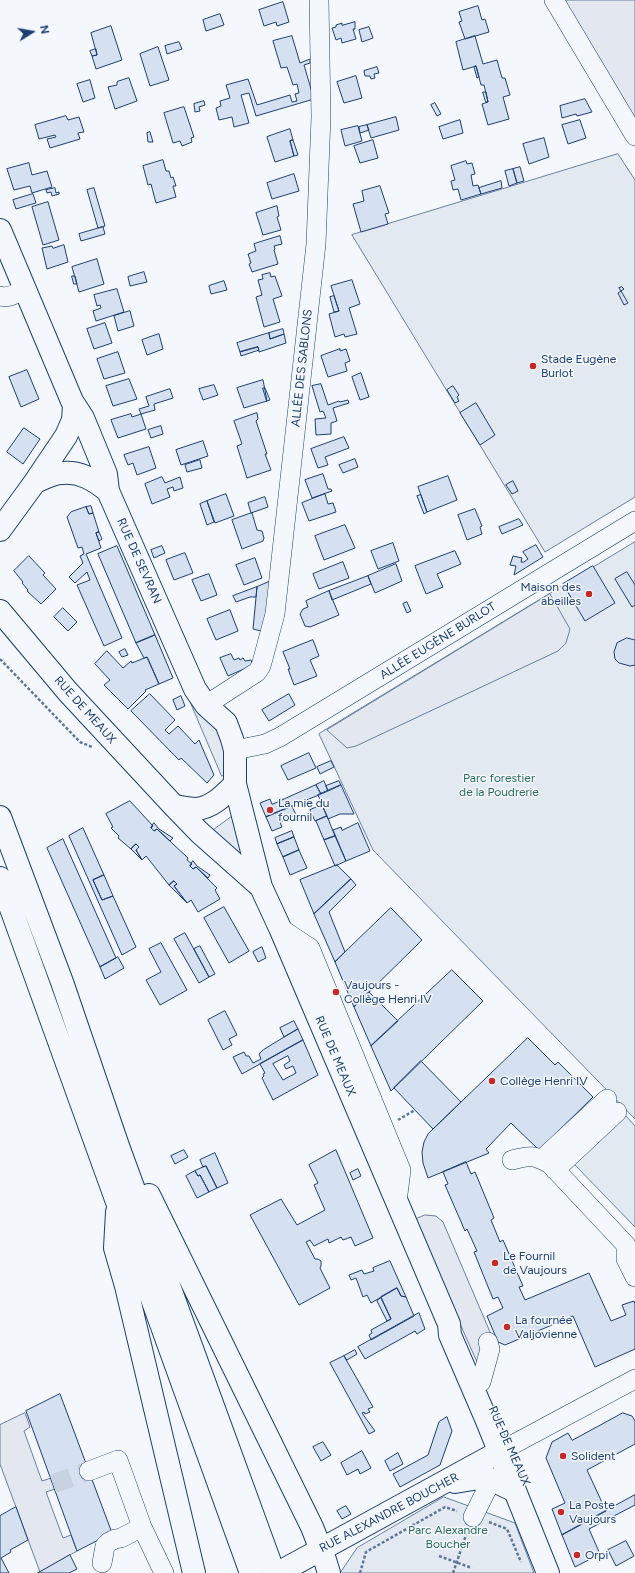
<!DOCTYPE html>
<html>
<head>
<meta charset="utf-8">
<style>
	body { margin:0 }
	#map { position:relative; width:635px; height:1573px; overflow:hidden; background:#f4f7fb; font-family:Figtree,sans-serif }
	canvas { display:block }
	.north { position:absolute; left:12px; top:12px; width:40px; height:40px; -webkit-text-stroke:3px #f4f7fb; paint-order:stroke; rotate:79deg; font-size:11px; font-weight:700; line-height:16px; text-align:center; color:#1d3f73 }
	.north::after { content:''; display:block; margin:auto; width:14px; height:18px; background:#1d3f73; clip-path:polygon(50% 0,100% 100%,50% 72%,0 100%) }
</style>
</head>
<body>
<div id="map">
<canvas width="635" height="1573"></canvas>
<div class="north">N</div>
</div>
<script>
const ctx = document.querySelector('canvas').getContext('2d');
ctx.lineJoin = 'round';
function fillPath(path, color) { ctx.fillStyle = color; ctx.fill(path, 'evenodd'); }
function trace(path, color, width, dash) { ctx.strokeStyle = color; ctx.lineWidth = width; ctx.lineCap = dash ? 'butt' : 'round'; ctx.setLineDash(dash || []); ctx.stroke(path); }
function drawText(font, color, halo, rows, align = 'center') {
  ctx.font = font + ' Figtree,sans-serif'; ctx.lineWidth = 3; ctx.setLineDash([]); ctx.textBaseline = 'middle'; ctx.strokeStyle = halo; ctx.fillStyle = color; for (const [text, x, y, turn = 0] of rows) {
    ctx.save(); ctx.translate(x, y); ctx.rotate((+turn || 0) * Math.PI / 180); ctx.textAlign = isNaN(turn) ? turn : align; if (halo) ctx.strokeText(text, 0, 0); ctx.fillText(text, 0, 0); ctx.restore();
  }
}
const green = new Path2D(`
	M618,154L635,180V497L545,552L352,235Z
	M635,542V1119L373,850L319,734Z
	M186,692L225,733L227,774L222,776Z
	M231,817H237L249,862L208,834Z
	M625,1115L635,1126V1227L574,1164Z
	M444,1497L515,1523L534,1573H340L357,1548Z`);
fillPath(green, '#e3e9f0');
trace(green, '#687fa3', 1);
const parking = new Path2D(`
	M563,0H635V123Z
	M550,594L570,629L566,643L558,651L356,746L347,748L327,730Z
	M425,1215L436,1216L443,1222L493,1339L477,1362L414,1220Z
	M25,1413L30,1427L24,1431L42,1481L51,1478L55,1489L46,1492L63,1538L71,1535L77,1551L40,1572L0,1464V1425Z`);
fillPath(parking, '#e3e8f0');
trace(parking, '#687fa3', 1);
const building = new Path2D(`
	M283,2L289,22L277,26L276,22L264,26L259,10Z
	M478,6L482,20L485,19L489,32L465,39L459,22L462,21L459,12Z
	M220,14L224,25L206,31L203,20Z
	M355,22V29H353L356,39L342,43L341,38L336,40L332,28L336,27V25L342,23V25Z
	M111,26L122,60L96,69L92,56L97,55L91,33Z
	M369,27L373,38L362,42L359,30Z
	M292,36L300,63L310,59V63L304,65L314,99L256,116L249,93L241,95L249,123L234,127L232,117L219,120L216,108L221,106L220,101L230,98L226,85L248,79L257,105L290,95L292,102L297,101L295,94L299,93L297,84L293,85L287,67L281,68L273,41Z
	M475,36L483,64L497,60L502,78H505L510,95L503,97L509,119L488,125L482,104L488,102L484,85H481L476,66L463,70L456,42Z
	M179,42L182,49L167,54L165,46Z
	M158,47L169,80L150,86L140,54Z
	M96,49L97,55L92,56L90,51Z
	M476,66L479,77L477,78L474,67Z
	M377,67L379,73L374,74L375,78L371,79L370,76H365L364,71Z
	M356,76L362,98L344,103L337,82Z
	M129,78L137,101L115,109L108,87L117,85V82Z
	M90,80L95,98L83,102L77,84Z
	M483,92H486L488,102H486Z
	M585,99L592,112L577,116L576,114L562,118L560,106Z
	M204,101L205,105L199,107L200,111L195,112L194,104Z
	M435,103L441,114L437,116L431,105Z
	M184,107L194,137L191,138L192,142L182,146L180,141L173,143L164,113Z
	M66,116L68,120L79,117L84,132L78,133L80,139L50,148L47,139L56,137L55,135L39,139L35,125Z
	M396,117L399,130L371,138L367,125Z
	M460,120L463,133L443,139L439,127Z
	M580,120L586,138L568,144L562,125Z
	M367,125L369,130L360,133L359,127Z
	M358,126L362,141L345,146L341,130Z
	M290,129L293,140L290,141L294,156L275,162L267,137Z
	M150,132L153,142H148L147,133Z
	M544,138L549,157L529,164L523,144Z
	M293,140L298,155L294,156L290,141Z
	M373,140L378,158L360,163L354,146Z
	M163,160L166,171H169L171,178L173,177L176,186H173L176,197L156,203L151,184L148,185L143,166Z
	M466,161L467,164L472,163L475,174L471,175L473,186L478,185L481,194L461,200L458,189L453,190L451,181L455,180L451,166Z
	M29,163L32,175L47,171L52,187L32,193L30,186L14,190L7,169Z
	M520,167L524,181L517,183L513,169Z
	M513,169L517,183L509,186L505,171Z
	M294,174L299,191L272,199L267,183Z
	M501,181L502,188L481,194L479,188Z
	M380,186L389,213L385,214L388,224L361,232L353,204L364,201L362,191Z
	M55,188L56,193L59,192V194L52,196L51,192L47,193L46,190Z
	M94,188L105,226L98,228L87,190Z
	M33,194L36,203L16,209L13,200Z
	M48,202L59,240L43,245L32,207Z
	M277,206L279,216L277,217L281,230L263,235L256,213Z
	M103,227L105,234L81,241L79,234Z
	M280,236L282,244L274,246L275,249L274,250L278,264L252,272L249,264L251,263L248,254L256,251L254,244Z
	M64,245L68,262L47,269L42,248L52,246L53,248Z
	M97,259L104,284L79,292L72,267Z
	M144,272L147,282L130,286L128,277Z
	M270,273L271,277L275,276L282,296L273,299L280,322L264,327L256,297L262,295L258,280L263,279L262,275Z
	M72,276H75L77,284H74Z
	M352,280L360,304L349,308L357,334L345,337L344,334L335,337L329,314L339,311L331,286Z
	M224,281L227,290L211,294L209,286Z
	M622,287L624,289L621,291L628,303L624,305L618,293L621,291L619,288Z
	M117,289L124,312L96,321L93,311L101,308L100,305L97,306L94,295Z
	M334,296L339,311L334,312L330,297Z
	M130,311L134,326L118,331L114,316Z
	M105,323L112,343L94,349L87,329Z
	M283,329L284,334L270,339L269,333Z
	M269,333L270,339L284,334L286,343L259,352L258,347L240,352L237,343Z
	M159,334L163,349L147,355L142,340Z
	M258,347L259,350L241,356L240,352Z
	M340,349V351L346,349L350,361L345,363L347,371L328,377L321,356Z
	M118,352L125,373L104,379L97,359Z
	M27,370L39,399L21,407L9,377Z
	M361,373L369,397L360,400L352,377Z
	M129,379L137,399L113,406L106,386Z
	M263,380L267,401L244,408L237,388Z
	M321,384L328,405L339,401L340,402L348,400L349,403L333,408L337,421L331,423V434L316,435L315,419L326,418L323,411L320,412L312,386Z
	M214,385L218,395L203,400L199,389Z
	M453,386L459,395L457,397L459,401L455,403L447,390Z
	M263,388H265L270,400L267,401Z
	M170,389L173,398L154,404L155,410L141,414L139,409L149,406L146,397Z
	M476,403L495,435L480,445L460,413Z
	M257,413L258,419L256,421L267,454H265L271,470L247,478L237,446L242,444L234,421Z
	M131,414L132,417L141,414L146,429L118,438L111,420Z
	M161,426L163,434L151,438L148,430Z
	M24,428L40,439L23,464L7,452Z
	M344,437L349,448L325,457L328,465L318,468L311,449Z
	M203,441L208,456L181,465L176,450Z
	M149,447L156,468L137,475L133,463L128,465L124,455Z
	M355,459L358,467L343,473L339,465Z
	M200,460L202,468L187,472L185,465Z
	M323,474L328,489H331L332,491L312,498L305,480Z
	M448,476L457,500L427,512L418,487Z
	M162,477L165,483L180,477L183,488L174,491L173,487L167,489L170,497L152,504L145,484Z
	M513,481L518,491L512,494L506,485Z
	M226,494L234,516L215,523L207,501Z
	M325,494L328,504L333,503L336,512L309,521L302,503Z
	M421,495L427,512L424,514L417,496Z
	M265,497L268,507L251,513L248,503Z
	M207,501L214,522L207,525L200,504Z
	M91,506L93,513L89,514L86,507Z
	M86,507L89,514L93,513L99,532L96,533L101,548L86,554L122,638L104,646L77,585L90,580L87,572L75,583L69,577L83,563L80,556L84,554L82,547L78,548L67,517L71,512Z
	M475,509L482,526L480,527L482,534L467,540L458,515Z
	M252,513L257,530L262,531L264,538L263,541L242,549L232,520Z
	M519,519L523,525L502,534L499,527Z
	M345,525L355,548L324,560L315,536Z
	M99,532L102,539L99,541L96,533Z
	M393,543L399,561L378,569L371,551Z
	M536,545L543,557L514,575L516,566L510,565L513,556L522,558L521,562H524L528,559L523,552Z
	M117,546L155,635L136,643L98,554Z
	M162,546L165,553L154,558L151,550Z
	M455,551L461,564L437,574L443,587L426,594L415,566Z
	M185,553L193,573L174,580L166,560Z
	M29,556L45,573L43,575L56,589L41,604L27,591L28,590L22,583L23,582L14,571Z
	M255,558L262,578L244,585L236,565Z
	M343,562L349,578L319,589L313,574Z
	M396,564L402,581L375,593L368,576Z
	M593,566L615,603L585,621L563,584Z
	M627,572L635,585V605L632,607L615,579Z
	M209,574L217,595L201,601L192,580Z
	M368,576L371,584L332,600L329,591Z
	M271,581L265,629L261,631L253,629L257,587Z
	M257,587L256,597H250L236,602L233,596Z
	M329,591L339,615L310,627L305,626L300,614L303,609L308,607L306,601Z
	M407,602L411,611L407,613L403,604Z
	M63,608L77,622L68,631L54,617Z
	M230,610L238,631L216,640L207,619Z
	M155,635L173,678L159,684L147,657L144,658L136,643Z
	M627,638L635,640V665L630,666L619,663L615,659L614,652L617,643Z
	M313,640L319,656L310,660L317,676L294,685L288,669H290L283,652Z
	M125,649L128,655L122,657L119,652Z
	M107,651L123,668L131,661L132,663L147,657L159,684L145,690L146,691L128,709L104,685L110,680L95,664Z
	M231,654L234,660L239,658L240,660L243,658L245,661L251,660L253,665L228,676L220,658Z
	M150,694L175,720L165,730L169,734L178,726L195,744L199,740L214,775L207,783L181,758L179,760L131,711Z
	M289,694L295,705L269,721L262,710Z
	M181,696L185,706L177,710L173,700Z
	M309,753L316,768L288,780L281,766Z
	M331,761L334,767L320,774L317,767Z
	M324,781L328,791L321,794L316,785Z
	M339,781L341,785L328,791L326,786Z
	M316,785L321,794L266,817L260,803L270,799L272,804Z
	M341,785L354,814H340L328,819L318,795Z
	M130,801L153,826L151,828L154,831L157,829L188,858L187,860L192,864L190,866L193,869L196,867L217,888L215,890L220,899L198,912L191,900L187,903L174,886L177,884L174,881L169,885L146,856L142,860L136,850L139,847L136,844L131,849L118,838L119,836L111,828L113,827L106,814Z
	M322,805L327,816L315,821L310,810Z
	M292,806L296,815L280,822L282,827L272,831L266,817Z
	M327,816L335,836L324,840L316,821Z
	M154,823L159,829L173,838L170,841L157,829L154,831L151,828Z
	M358,823L370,851L346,861L333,830L341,827L342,830Z
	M83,828L104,875L93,880L102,900L113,896L136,947L122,955L69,836Z
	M292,831L294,837L277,844L275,838Z
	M335,836L346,861L335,866L324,840Z
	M294,837L299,850L283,857L277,844Z
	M63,839L116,958L100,967L47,848Z
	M136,844L139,847L136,850L142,860L131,849Z
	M299,850L307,868L290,875L283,857Z
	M193,861L197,866L210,875L208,878L196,867L193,869L190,866Z
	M337,865L351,879L314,914L300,880Z
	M104,875L113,896L102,900L93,880Z
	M351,879L356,885L329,912L345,952L335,962L314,914Z
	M174,881L177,884L174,886L187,903L169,885Z
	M224,907L249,951L229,963L204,918Z
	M391,908L422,940L354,1007L335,962Z
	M185,933L209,977L199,983L174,939Z
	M161,943L187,990L160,1005L146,980L161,972L149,949Z
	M200,946L215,974L209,977L194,949Z
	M262,947L266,958L258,962L253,952Z
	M118,957L124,968L105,979L100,967Z
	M452,970L483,1001L391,1091L371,1046Z
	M369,992L398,1021L371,1046L354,1007Z
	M225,1011L237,1035L229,1039L232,1045L223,1050L208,1020Z
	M294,1021L298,1029L284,1037L280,1028Z
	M298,1029L303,1040L242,1074L233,1057L244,1052L246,1056H249L253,1063L261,1059L259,1054L263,1050Z
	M528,1038L555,1065L558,1062L593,1097L539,1150L511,1123L486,1149L489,1153L428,1178L423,1163L422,1152L424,1142L428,1134Z
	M303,1040L318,1075L273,1100L262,1078L264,1076L263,1074L265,1073L260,1064ZM288,1056L290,1061L284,1065L286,1069L293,1066L296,1073L283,1080L273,1064Z
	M421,1061L461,1102L433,1129L394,1088Z
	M184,1150L188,1157L175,1164L171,1156Z
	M336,1150L373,1238L355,1246L351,1237L343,1240L341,1237L329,1243L328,1239L314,1246L310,1240L306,1242L315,1259H318L321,1261V1266L320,1268L330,1288L299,1305L250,1215L281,1199L297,1225L325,1210L314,1185L318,1183L309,1165Z
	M215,1153L228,1183L217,1188L206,1166L203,1167L200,1160Z
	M466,1162L471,1174L475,1172L494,1218L491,1220L500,1242L503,1240L523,1286L519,1287L525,1300L589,1273L611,1321L626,1315L622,1305L634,1301L635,1304V1349L595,1367L573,1316L505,1345L498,1342L487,1316L503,1308L498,1297L493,1299L474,1252L477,1251L467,1229L465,1231L445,1185L448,1184L443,1172Z
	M206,1166L217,1188L209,1192L200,1175L198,1176L195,1171Z
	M358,1169L361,1176L353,1180L350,1173Z
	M195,1171L198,1176L200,1175L209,1192L197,1198L186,1176Z
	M390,1261L406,1297L401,1296L397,1288L371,1303L367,1295L363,1297L356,1278L351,1280L349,1275L362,1270L364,1274L374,1271L373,1268Z
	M397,1288L401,1296L406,1297L414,1316L371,1340L369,1335L372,1333L371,1330L391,1319L381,1297Z
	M381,1298L391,1319L387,1321L377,1301Z
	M419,1313L425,1329L417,1334L415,1331L365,1359L358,1347Z
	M355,1350L357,1354L347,1360L344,1356Z
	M344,1356L373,1407L368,1409L370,1412L365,1414L364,1412L362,1413L375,1431L369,1434L330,1363Z
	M60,1394L112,1533L77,1551L26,1411Z
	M623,1413L632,1416L635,1421V1444L587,1470L606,1511L562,1535L552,1509L565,1503L546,1458L552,1442L568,1433L572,1440Z
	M447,1417L452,1431L440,1465L400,1487L393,1474L428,1455L439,1422Z
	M323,1442L331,1455L321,1461L313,1447Z
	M362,1451L371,1468L360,1474L358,1469L347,1475L341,1463Z
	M398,1453L403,1464L390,1471L385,1461Z
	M635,1495V1505L589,1529L600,1554L575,1567L562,1535Z
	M346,1506L351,1514L342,1519L337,1511Z
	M16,1507L28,1540L10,1550L11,1552L1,1558L9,1573H0V1516Z
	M626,1541L634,1556L616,1566L608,1550Z
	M70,1555L77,1569L69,1573H38Z`);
fillPath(building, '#d5e0f0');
trace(building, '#1d3f73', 1);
trace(new Path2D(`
	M53,1484L89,1471`), '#c9d2e0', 19, [19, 10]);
const minor = new Path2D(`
	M554,0L635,136
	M0,296C9,299 17,293 25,289
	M206,705L257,672L261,666L275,614L316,244L321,117L319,0
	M235,750L265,744L280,737L635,521
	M280,928L310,948L401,1170L397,1202
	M542,1159L607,1099
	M512,1160C530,1155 534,1155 550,1164L626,1245V1259L635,1277
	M555,1170L617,1112
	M481,1382L490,1349L488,1342
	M499,1452L635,1379
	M89,1471L118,1460L142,1527L164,1573
	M473,1517L488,1487
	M102,1563L105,1546L109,1542L115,1539L121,1538L142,1527`);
const major = new Path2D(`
	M0,230L72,401L83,418L106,474L108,491L195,689L206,705L226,723L232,739L235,750V784L261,887L280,928L449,1324L450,1335L487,1421L548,1573
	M35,482C43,479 53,473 62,473C80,471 94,480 108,491
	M0,530L35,482L66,436L73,420L74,406
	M0,611L68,692L174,806L199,832L261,887
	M174,806C181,807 189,809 196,809C212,808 224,795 235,784
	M455,1482L473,1479L488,1478L515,1491
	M278,1573L499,1452`);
const highway = new Path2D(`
	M0,817L62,982L118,1146L274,1573
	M0,878L251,1573
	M149,1195L312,1527L325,1560L329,1573
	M117,1212L115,1248L126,1286L194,1573`);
trace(minor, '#1d3f73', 20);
trace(major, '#1d3f73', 24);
trace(highway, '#1d3f73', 24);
trace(new Path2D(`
	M0,659L80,742L92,747
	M398,1120L415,1110
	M489,1522L507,1529L521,1562
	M439,1556L472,1568
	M360,1573L366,1552L445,1507L457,1511
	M453,1573L467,1532`), '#5e769c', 2.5, [3, 2]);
trace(minor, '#f4f7fb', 19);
trace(major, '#f4f7fb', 22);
trace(highway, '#f4f7fb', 22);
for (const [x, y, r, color] of [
	[533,366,4,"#c62828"],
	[589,594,4,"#c62828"],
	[270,810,4,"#c62828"],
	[336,992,4,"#c62828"],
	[492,1081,4,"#c62828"],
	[495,1263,4,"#c62828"],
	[507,1327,4,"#c62828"],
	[563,1456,4,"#c62828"],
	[561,1512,4,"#c62828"],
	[577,1555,4,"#c62828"]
]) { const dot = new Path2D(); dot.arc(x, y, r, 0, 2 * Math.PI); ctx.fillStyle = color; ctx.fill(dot); trace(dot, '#f4f7fb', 1.5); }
drawText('12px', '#1d3f73', '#f4f7fb', [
	["Stade Eugène",541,359],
	["Burlot",541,373],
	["Maison des",581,587,"right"],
	["abeilles",581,601,"right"],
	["La mie du",278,803],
	["fournil",278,817],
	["Vaujours -",344,985],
	["Collège Henri IV",344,999],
	["Collège Henri IV",500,1081],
	["Le Fournil",503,1256],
	["de Vaujours",503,1270],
	["La fournée",515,1320],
	["Valjovienne",515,1334],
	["Solident",571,1456],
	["La Poste",569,1505],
	["Vaujours",569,1519],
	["Orpi",585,1555]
], 'left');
drawText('12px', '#1d3f73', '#f4f7fb', [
	["ALLÉE DES SABLONS",302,368,-84],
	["RUE DE SEVRAN",139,561,66],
	["ALLÉE EUGÈNE BURLOT",438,641,-32],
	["RUE DE MEAUX",85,710,48],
	["RUE DE MEAUX",335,1056,67],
	["RUE DE MEAUX",509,1446,66],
	["RUE ALEXANDRE BOUCHER",389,1513,-28]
]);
drawText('12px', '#2c6c60', '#f4f7fb', [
	["Parc forestier",499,778],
	["de la Poudrerie",499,792],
	["Parc Alexandre",448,1530],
	["Boucher",448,1544]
]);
</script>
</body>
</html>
